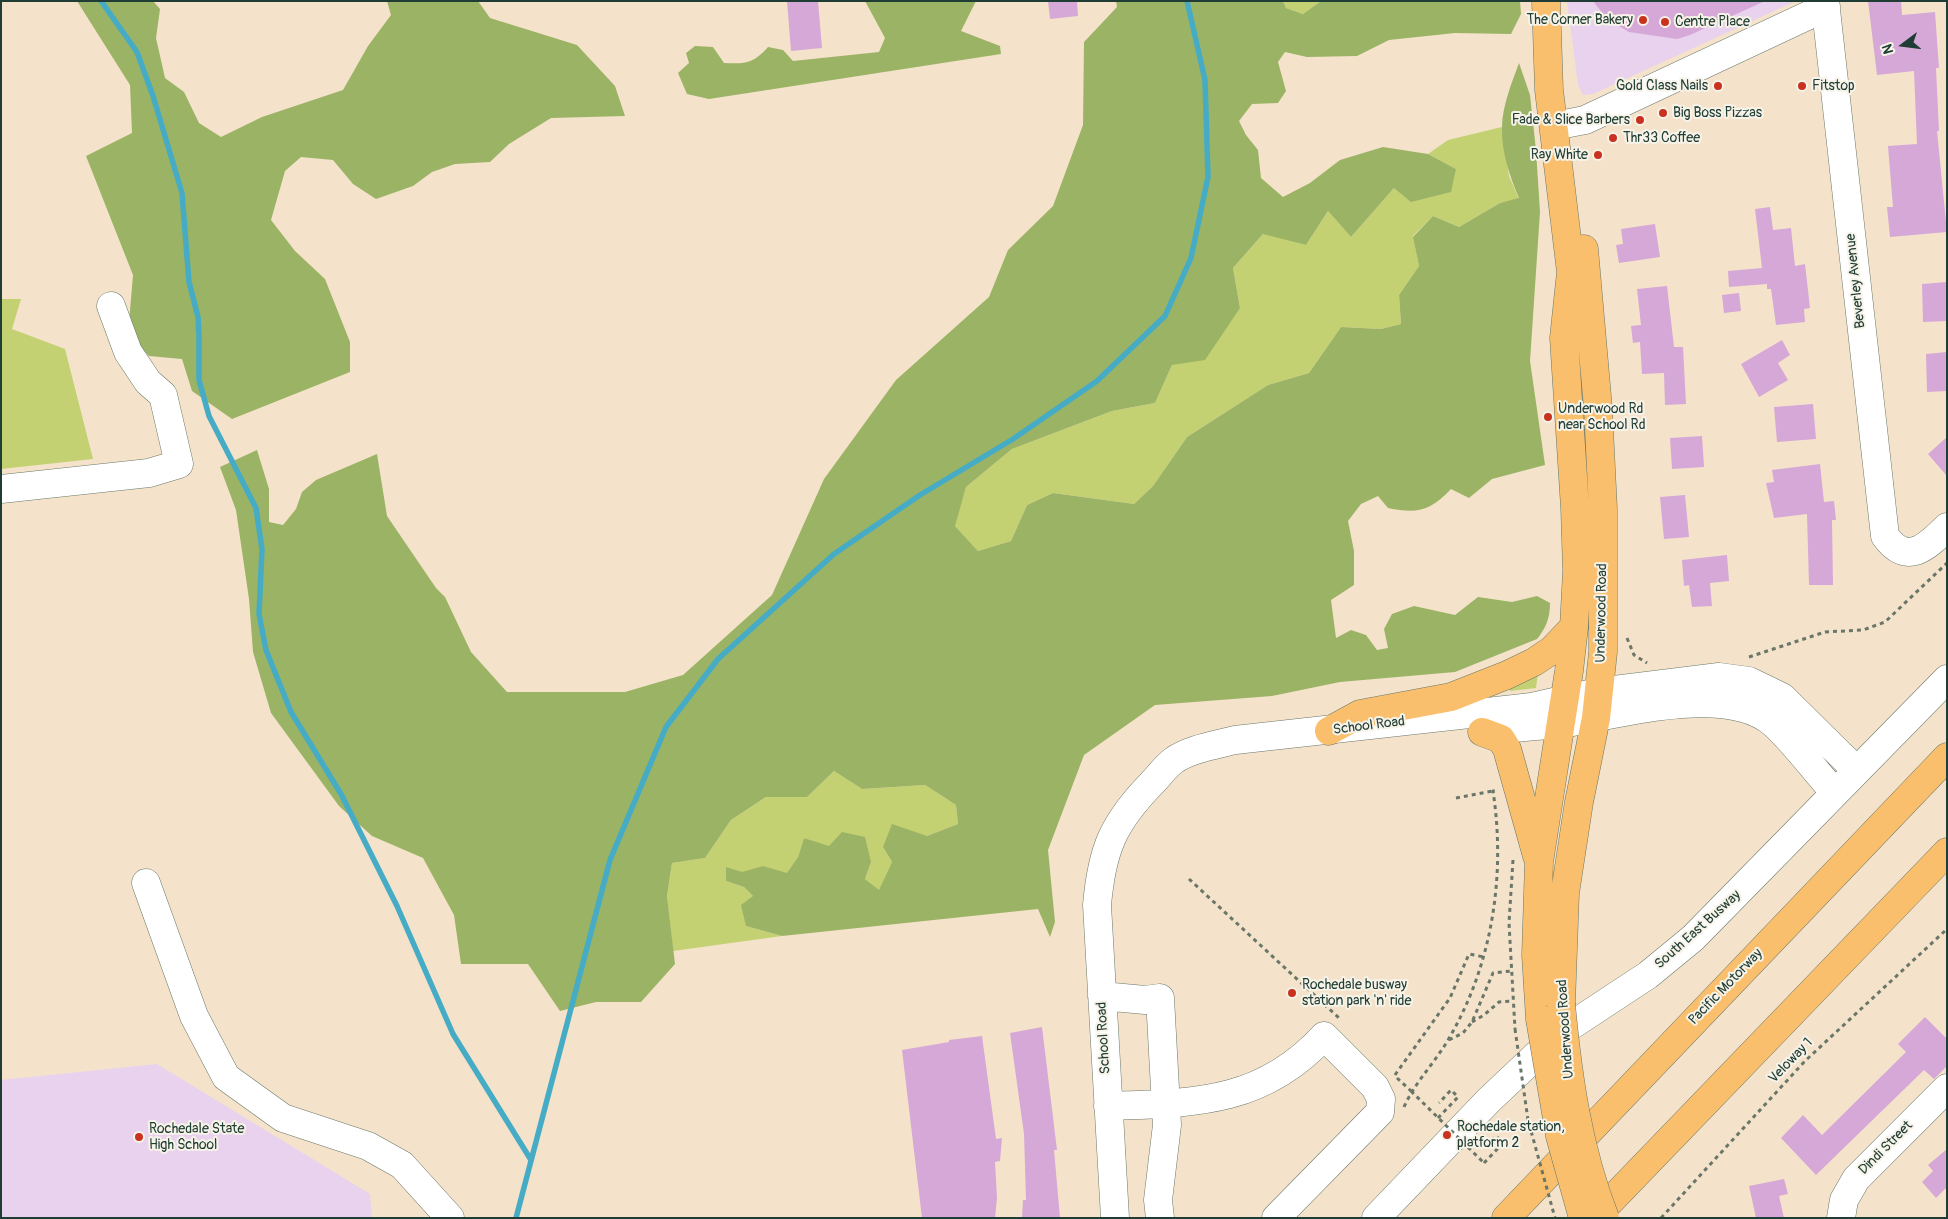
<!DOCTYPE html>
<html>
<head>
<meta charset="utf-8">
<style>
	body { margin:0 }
	#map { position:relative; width:1948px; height:1219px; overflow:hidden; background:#f4e3ca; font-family:Pangolin,sans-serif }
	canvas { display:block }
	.frame { position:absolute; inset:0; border:2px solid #1f3d34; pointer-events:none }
	.north { position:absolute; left:1878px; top:20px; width:50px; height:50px; -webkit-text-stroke:4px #f7f3e8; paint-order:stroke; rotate:255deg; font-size:14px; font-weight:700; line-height:20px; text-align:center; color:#1f3d34 }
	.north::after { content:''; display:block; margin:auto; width:18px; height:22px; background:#1f3d34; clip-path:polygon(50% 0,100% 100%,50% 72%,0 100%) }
</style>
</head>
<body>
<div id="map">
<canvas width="1948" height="1219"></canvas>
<div class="frame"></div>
<div class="north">N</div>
</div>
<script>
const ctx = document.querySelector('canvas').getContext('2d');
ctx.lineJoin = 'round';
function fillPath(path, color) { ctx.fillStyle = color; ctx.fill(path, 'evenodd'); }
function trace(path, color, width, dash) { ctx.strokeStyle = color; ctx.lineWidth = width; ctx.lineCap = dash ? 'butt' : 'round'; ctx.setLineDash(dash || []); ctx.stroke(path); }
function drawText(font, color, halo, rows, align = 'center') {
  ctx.font = font + ' Pangolin,sans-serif'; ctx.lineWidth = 4; ctx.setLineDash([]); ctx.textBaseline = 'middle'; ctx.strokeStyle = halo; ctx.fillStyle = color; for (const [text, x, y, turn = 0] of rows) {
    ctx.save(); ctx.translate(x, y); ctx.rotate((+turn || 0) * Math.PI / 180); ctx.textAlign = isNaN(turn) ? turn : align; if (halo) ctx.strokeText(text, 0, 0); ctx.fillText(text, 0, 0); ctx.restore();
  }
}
fillPath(new Path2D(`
	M1567,1H1796L1593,94L1583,95L1578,85Z
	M157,1064L370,1194L372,1218H1V1080Z`), '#e8d2ee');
fillPath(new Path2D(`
	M1283,1H1321L1303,14L1286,8Z
	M1502,127L1509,176L1519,199L1500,203L1459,227L1433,216L1413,236L1419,266L1399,295L1401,324L1381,329L1341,327L1309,373L1268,385L1187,437L1153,486L1134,504L1053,493L1027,505L1011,541L978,551L954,525L966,487L1012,449L1112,411L1155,403L1172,365L1240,308L1233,268L1264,233L1306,245L1328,211L1351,237L1394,188L1456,169L1428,154L1448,140Z
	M1,299H21L12,329L65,349L93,459L1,469Z
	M1538,673L1536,688L1510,691L1509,688Z
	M834,771L862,789L925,785L956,805L958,824L927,836L883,847L892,862L879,891L865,879L871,862L804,838L798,857L787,874L763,866L726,881L744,887L753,896L746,926L782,936L673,951L667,896L672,863L705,858L731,820L766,797H807Z`), '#c4d173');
fillPath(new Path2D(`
	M77,1H153L160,9L156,38L165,78L184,92L199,123L221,137L262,117L343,90L368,46L391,15L387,1H478L490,18L577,45L615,86L625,116L551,118L509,144L490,162L455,164L432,172L413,186L376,199L353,184L333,160L301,157L285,171L271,220L295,251L325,279L350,342V372L232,419L192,391L182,359L149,356L128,334L133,275L86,156L132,133L130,85Z
	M865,1H976L961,31L1000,46L1001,54L709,99L687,94L678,73L689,63L686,53L695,46L713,47L724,63C745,64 753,64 768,47L783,50L793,61L879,52L885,38Z
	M1116,1H1283L1286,8L1303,14L1321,1H1520L1521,14L1511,34L1455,33L1389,40L1357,56L1307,57L1285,52L1278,62L1286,91L1278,103L1252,104L1239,121L1246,135L1258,150L1261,178L1283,197L1310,183L1340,160L1383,147L1428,154L1456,169L1451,192L1411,202L1394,188L1351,237L1328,211L1306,245L1263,234L1233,268L1240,308L1205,360L1172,365L1155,403L1112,411L1012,449L966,487L955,526L978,551L1011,541L1027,505L1053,493L1134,504L1153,486L1187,437L1268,385L1309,373L1341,327L1381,329L1401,324L1399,295L1419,266L1413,237L1433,216L1459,227L1500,203L1519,198C1510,177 1501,151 1502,127C1502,107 1512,82 1519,63L1530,95L1536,150L1540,212L1530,361L1545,465L1492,479L1469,498L1451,489C1430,511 1418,514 1388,508L1378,496L1361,504L1348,521L1354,551V585L1331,600L1336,638L1351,630L1366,635L1377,650L1388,648L1384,629L1392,614L1414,606L1455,615L1478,597L1512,602L1537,596L1550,603C1550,618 1546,628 1537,639L1455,672L1340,682L1272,696L1155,705L1084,755L1048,850L1055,922L1050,937L1038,909L782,936L746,926L741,905L753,896L744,887L726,881V867L742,872L763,866L787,873L798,857L804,838L829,846L842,832L865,837L871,862L865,879L879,890L892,862L883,847L892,824L927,836L958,824L956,805L925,785L862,789L834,771L807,797H766L731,820L705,858L672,863L667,896L675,964L641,1002H596L560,1011L528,964H461L454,915L423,858L372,836L339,806L271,713L253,652L249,599L236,510L220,467L257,450L269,489V522L283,525L296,509L302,492L316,480L377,454L387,516L436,588L445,597L471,652L507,692H625L683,675L772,595L824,479L896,380L989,297L1008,250L1053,206L1083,125L1084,42L1117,7Z`), '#9bb365');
trace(new Path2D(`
	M101,1L137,52L153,96L182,193L189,282L198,317L199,335V380L209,416L256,508L262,549L259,614L266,650L291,712L341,794L397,906L453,1034L531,1160
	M516,1218L610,860L666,727L718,659L834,554L920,495L1013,439L1097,381L1165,316L1191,258L1208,177L1205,80L1187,1`), '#46acc6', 5.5);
fillPath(new Path2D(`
	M787,1H818L822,48L791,51Z
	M1048,1H1077L1078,16L1050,19Z
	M1593,1H1765L1690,35L1677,39L1629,32L1607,19Z
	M1868,1H1901L1902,15L1935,12L1939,68H1936L1939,131H1937L1947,232L1890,237L1887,207H1893L1888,146L1917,144L1914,71L1877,75Z
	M1770,207L1773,230L1791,228L1795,266L1805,264L1810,308L1804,309L1805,322L1776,325L1771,289H1767V284L1729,287L1728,271L1762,268L1755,209Z
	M1655,224L1660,257L1619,263L1616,245L1623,244L1621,229Z
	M1947,282V321L1923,322L1922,284Z
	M1667,286L1674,347H1683L1686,404L1665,405L1664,373L1642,374L1640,342L1633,343L1631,326L1641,325L1637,289Z
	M1739,293L1741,311L1724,313L1722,295Z
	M1782,340L1790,355L1778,363L1788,380L1759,397L1741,364Z
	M1947,352V391L1927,392L1926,354Z
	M1813,404L1816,439L1777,442L1774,407Z
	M1702,436L1704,467L1672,469L1670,438Z
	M1947,437V476L1928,454Z
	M1820,464L1824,502L1834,501L1836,520H1832L1833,585H1809L1807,514L1774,518L1766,483L1774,482L1772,470Z
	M1685,495L1689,537L1664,539L1660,497Z
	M1727,555L1729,581L1710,583L1712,606L1692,607L1689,585L1684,586L1682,560Z
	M1925,1017L1947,1039V1066L1934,1079L1924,1070L1816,1175L1781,1138L1803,1115L1822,1135L1906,1052L1898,1044Z
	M1042,1027L1057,1150H1054L1060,1218H1022L1023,1200H1026L1024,1134L1010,1033Z
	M982,1036L996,1139L1002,1138L1000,1161L995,1162L997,1198L995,1218H922L902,1050L949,1042V1040Z
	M1947,1149V1187L1936,1198L1922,1182L1933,1171L1928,1165Z
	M1784,1179L1788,1194L1779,1196L1784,1218H1756L1749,1186Z`), '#d6a8d7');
const minor = new Path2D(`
	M1825,1L1885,536C1907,566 1926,548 1947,527
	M1554,126L1585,120L1826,7
	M1,489L149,473L179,464L163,395L148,382L128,352L111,306
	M1501,729C1523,727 1544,726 1566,723C1621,714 1728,683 1774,724C1794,742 1816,772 1835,793
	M146,883L194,1016L226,1077L283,1118L368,1146L402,1165L450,1218
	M1102,996L1145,1000L1160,998L1167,1125L1158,1200L1160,1218
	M1108,1106C1193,1103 1262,1104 1324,1036L1375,1087L1381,1099L1380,1112L1276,1218
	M1115,1218L1097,905C1102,849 1113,823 1152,783C1159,776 1165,767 1173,761C1189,749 1216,745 1235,740L1532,707L1598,692L1719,677L1749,681L1782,697L1856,770
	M1376,1218L1488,1101L1560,1033L1648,975L1693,938L1947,679
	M1841,1218L1844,1200L1856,1179L1947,1088`);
const major = new Path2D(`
	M1329,731L1360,714L1451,697L1507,675L1534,662L1552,650L1574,627
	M1482,732L1501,739L1507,749L1537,856
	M1561,1004L1565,893L1579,802L1596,718L1603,652V509L1598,408L1584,249
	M1540,1019L1536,955L1539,862L1569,671L1574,627L1577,571L1575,508L1564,338L1571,272L1549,90L1546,1`);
const highway = new Path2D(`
	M1506,1218L1947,757
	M1594,1218L1947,852`);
trace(minor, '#6a7768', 29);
trace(major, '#6a7768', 29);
trace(highway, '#6a7768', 29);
trace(new Path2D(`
	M1627,638L1634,655L1647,663
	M1749,657L1825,632L1863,630L1885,622L1947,563
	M1456,798L1493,791
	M1513,860L1509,923L1515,1029
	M1189,879L1339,1018
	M1472,1022L1484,1015L1499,1002L1512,1001
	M1449,1040L1463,1033L1472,1022L1493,973L1511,971
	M1395,1075L1450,998L1469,954L1484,957
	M1397,1078L1411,1091
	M1404,1107C1415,1082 1434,1064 1448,1040C1492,966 1506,876 1493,791H1497
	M1438,1118L1458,1097L1451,1090L1439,1103
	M1484,1163L1503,1143L1496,1136L1485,1146
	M1661,1218L1805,1061L1947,929`), '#6a7768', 3, [4, 4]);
trace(minor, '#fff', 28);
trace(major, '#f9bf6d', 28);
trace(highway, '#f9bf6d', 28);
const majorBridge = new Path2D(`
	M1561,1004C1568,1078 1578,1149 1605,1218
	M1540,1019L1560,1136L1583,1218`);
trace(majorBridge, '#6a7768', 29, []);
trace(new Path2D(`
	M1515,1029L1528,1120L1555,1218
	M1411,1091L1484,1163`), '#6a7768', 3, [4, 4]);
trace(majorBridge, '#f9bf6d', 28);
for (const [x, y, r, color] of [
	[1643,20,5,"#c8321e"],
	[1665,22,5,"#c8321e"],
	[1718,86,5,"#c8321e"],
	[1802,86,5,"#c8321e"],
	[1663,113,5,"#c8321e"],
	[1640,120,5,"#c8321e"],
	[1613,138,5,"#c8321e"],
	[1598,155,5,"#c8321e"],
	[1548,417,5,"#c8321e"],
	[1292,993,5,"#c8321e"],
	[1447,1135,5,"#c8321e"],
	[139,1137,5,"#c8321e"]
]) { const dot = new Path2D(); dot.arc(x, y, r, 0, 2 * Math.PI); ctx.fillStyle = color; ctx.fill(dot); trace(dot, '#f7f3e8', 2); }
drawText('14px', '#1f3d34', '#f7f3e8', [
	["The Corner Bakery",1633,20,"right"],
	["Centre Place",1675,22],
	["Gold Class Nails",1708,86,"right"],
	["Fitstop",1812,86],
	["Big Boss Pizzas",1673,113],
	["Fade & Slice Barbers",1630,120,"right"],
	["Thr33 Coffee",1623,138],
	["Ray White",1588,155,"right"],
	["Underwood Rd",1558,409],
	["near School Rd",1558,425],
	["Rochedale busway",1302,985],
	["station park 'n' ride",1302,1001],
	["Rochedale station,",1457,1127],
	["platform 2",1457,1143],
	["Rochedale State",149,1129],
	["High School",149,1145]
], 'left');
drawText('14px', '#1f3d34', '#f7f3e8', [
	["Beverley Avenue",1856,281,-96],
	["Underwood Road",1602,613,-89],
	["School Road",1369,726,-7],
	["South East Busway",1698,930,-42],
	["Pacific Motorway",1726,987,-46],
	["Underwood Road",1566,1029,-94],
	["School Road",1104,1038,-93],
	["Veloway 1",1791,1061,-46],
	["Dindi Street",1886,1148,-45]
]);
</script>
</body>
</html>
